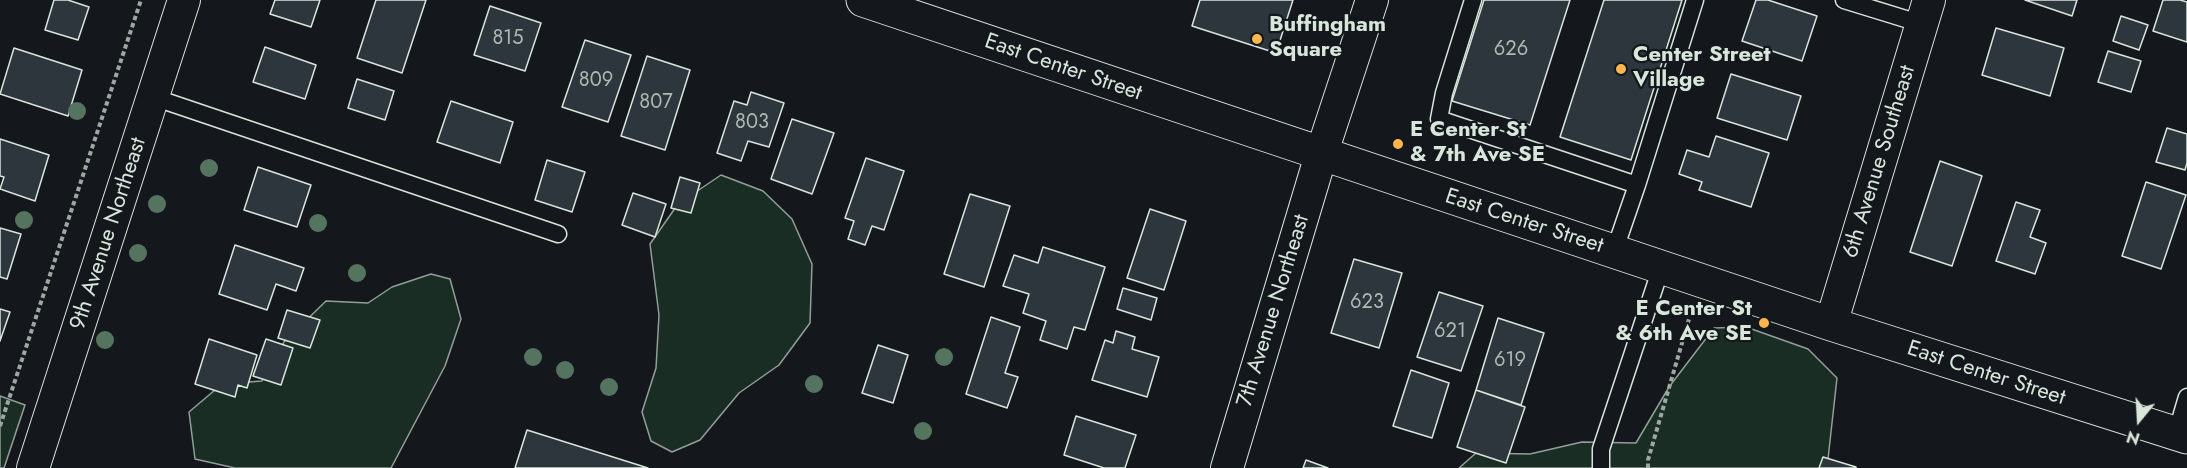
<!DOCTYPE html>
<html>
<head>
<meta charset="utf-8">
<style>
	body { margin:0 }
	#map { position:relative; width:2187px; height:468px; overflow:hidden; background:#14181c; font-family:Jost,sans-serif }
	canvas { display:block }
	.north { position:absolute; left:2109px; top:390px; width:60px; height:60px; -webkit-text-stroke:4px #14181c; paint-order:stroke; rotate:198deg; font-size:16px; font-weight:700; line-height:24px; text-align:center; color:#d8e6dc }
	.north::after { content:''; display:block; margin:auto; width:21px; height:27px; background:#d8e6dc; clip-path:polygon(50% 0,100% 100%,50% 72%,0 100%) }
</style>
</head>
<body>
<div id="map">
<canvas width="2187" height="468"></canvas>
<div class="north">N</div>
</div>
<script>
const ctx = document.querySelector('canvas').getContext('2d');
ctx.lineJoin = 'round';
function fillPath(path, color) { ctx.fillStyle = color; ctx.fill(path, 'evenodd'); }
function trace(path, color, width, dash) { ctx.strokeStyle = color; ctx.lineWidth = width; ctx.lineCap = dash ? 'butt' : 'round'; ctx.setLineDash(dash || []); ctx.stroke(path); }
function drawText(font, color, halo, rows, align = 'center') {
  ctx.font = font + ' Jost,sans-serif'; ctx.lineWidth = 4.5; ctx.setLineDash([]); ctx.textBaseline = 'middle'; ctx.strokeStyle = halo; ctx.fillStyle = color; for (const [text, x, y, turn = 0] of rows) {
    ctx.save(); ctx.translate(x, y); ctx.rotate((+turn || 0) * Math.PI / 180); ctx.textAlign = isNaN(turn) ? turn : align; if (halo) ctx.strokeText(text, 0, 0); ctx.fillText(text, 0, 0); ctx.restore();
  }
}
const green = new Path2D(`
	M721,175L763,191L792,219L812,264L810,323L779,365L739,393L700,440L672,452L651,441L642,412L656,368L659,315L650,244L678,204Z
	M431,274L450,279L461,319L445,366L391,468H235L195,459L189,412L222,384L262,381L284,342L326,301L368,303L392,287Z
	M1746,327L1808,349L1837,378L1827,468H1459L1476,453L1530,454L1582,442L1636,443L1669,387L1714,328Z
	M0,396L25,405L4,468H0Z`);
fillPath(green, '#1a2d24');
trace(green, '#939e99', 1.5);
const building = new Path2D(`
	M54,0H68L89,7L78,40L45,30Z
	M275,0H320L311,27L270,14Z
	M376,0H426L402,73L357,58Z
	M1200,0H1293L1276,53L1192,26Z
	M1484,0H1570L1530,125L1452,101Z
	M1604,0H1682L1631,160L1560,137Z
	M1756,0H1768L1817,16L1802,61L1742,41Z
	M2025,0H2077L2072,16Z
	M2163,0H2180L2187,2V42L2153,31Z
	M490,6L541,23L525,71L474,55Z
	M2121,16L2148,25L2139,50L2113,41Z
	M1996,28L2064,48L2050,96L1982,75Z
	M585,40L631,55L608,122L562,107Z
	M265,47L316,65L305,99L253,82Z
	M14,48L82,70L68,116L0,94Z
	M2108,51L2141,61L2131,92L2098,82Z
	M647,56L690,70L665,150L621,136Z
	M1731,74L1801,96L1787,140L1717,118Z
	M357,79L394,91L385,120L348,108Z
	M751,92L784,103L769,147L748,141L741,161L717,153L734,101L747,105Z
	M451,101L513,122L500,163L437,142Z
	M792,119L834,133L812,194L771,179Z
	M2167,128L2187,134V163L2185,170L2156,162Z
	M1716,136L1769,153L1751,207L1699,190L1702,182L1679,174L1687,150L1709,157Z
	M0,139L49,155L35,201L0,189L4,177L0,176Z
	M866,158L904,171L884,230L872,226L865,245L848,239L854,221L845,218Z
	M547,160L585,172L572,212L535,200Z
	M1940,161L1982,176L1952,266L1910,252Z
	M258,167L311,185L297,227L244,210Z
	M680,177L700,183L691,213L671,208Z
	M2146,182L2186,195L2161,269L2122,256Z
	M633,193L666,204L655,237L622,225Z
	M970,194L1010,206L984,287L944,274Z
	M2016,202L2040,210L2030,237L2046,243L2035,274L1996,261Z
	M1150,209L1186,221L1164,290L1127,278Z
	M0,228L21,234L7,279L0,277Z
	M235,245L304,268L296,291L276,284L267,310L219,294Z
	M1043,247L1105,267L1085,330L1074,327L1067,349L1040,340L1046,321L1023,313L1029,294L1003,286L1014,255L1038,263Z
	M1354,259L1402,273L1379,348L1331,333Z
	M1123,288L1157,298L1151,320L1117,309Z
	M1439,292L1483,306L1461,371L1417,357Z
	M0,309L10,312L0,341Z
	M287,310L320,320L310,348L278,338Z
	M991,317L1020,327L1005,373L1018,377L1007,408L966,394Z
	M1498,318L1544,333L1521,405L1476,390Z
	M1116,331L1135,337L1132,349L1159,357L1147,397L1092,380L1105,340L1113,343Z
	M209,339L257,355L247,388L238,385L235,397L195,384Z
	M266,339L293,348L281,385L253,376Z
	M878,345L908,355L893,403L862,393Z
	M1411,370L1449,383L1432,438L1393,426Z
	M1476,390L1525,407L1506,463L1457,447Z
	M1076,416L1136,435L1125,468H1104L1064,455Z
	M527,430L648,468H515Z
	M1823,457L1856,467V468H1819Z
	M1306,460L1328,468H1303Z`);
fillPath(building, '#2c363c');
trace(building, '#d8e6dc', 1.5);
const lane = new Path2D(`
	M1473,0L1444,93L1439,119L1637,185L1614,252
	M1844,0L1922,24
	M153,97L558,234
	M1637,185L1695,0
	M2176,434L2187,397
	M1601,468V449L1661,268`);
const street = new Path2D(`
	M1831,324L1929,0
	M33,468L184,0
	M1227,468L1321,155L1372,0`);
const secondary = new Path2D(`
	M863,0L1831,324L2187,437`);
trace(lane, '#d8e6dc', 19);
trace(street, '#d8e6dc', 34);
trace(secondary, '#d8e6dc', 35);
trace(new Path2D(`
	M0,426L141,0
	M1648,468V460L1689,319`), '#9da8a2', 4, [4.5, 3]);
trace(lane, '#14181c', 16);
trace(street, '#14181c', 32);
trace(secondary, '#14181c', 33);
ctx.fillStyle = '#55745f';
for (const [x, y] of [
	[77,111],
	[209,168],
	[157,204],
	[24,220],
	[318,223],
	[138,253],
	[357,273],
	[105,340],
	[533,357],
	[944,357],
	[565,370],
	[814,384],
	[609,387],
	[923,431]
]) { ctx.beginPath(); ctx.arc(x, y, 9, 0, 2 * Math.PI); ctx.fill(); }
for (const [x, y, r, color] of [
	[1257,39,6,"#ffb74d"],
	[1621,69,6,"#ffb74d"],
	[1398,144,6,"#ffb74d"],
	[1764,323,6,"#ffb74d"]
]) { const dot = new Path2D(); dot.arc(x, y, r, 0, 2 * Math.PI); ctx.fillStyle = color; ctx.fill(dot); trace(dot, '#14181c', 2); }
drawText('20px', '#adbab4', null, [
	["815",508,39],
	["626",1511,50],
	["809",596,81],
	["807",656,103],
	["803",752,123],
	["623",1367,303],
	["621",1450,332],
	["619",1510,361]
]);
drawText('bold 22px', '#d8e6dc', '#14181c', [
	["Buffingham",1269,26],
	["Square",1269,51],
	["Center Street",1633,56],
	["Village",1633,81],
	["E Center St",1410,131],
	["& 7th Ave SE",1410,156],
	["E Center St",1752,310,"right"],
	["& 6th Ave SE",1752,335,"right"]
], 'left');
drawText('22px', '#d8e6dc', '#14181c', [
	["East Center Street",1063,68,19],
	["6th Avenue Southeast",1880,162,-73],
	["East Center Street",1524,222,18],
	["9th Avenue Northeast",109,234,-72],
	["7th Avenue Northeast",1274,311,-73],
	["East Center Street",1986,374,18]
]);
</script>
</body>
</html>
